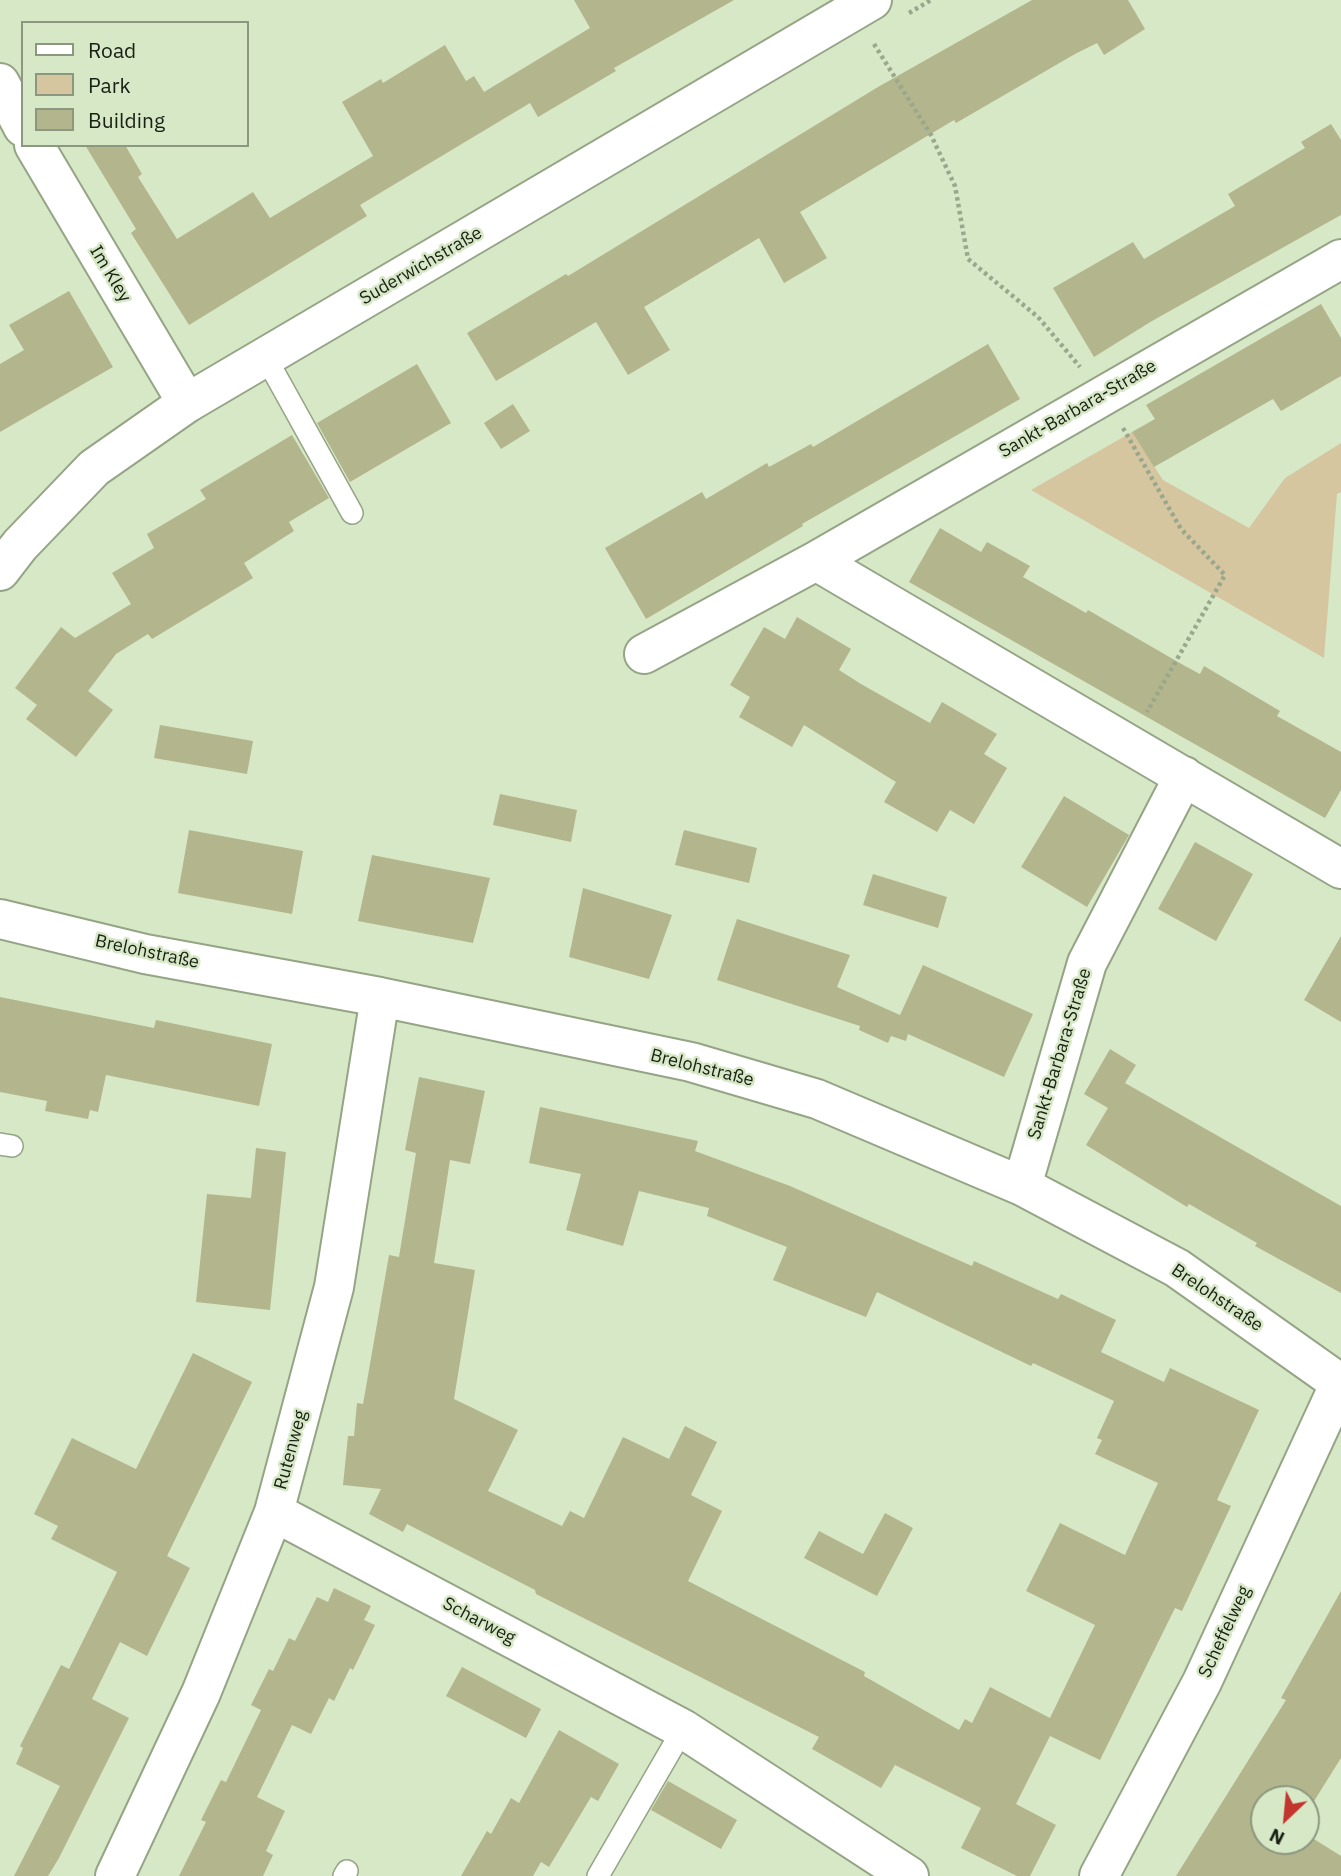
<!DOCTYPE html>
<html>
<head>
<meta charset="utf-8">
<style>
	body { margin:0 }
	#map { position:relative; width:1341px; height:1876px; overflow:hidden; background:#d7e8c7; font-family:"IBM Plex Sans",sans-serif }
	canvas { display:block }
	.legend { position:absolute; left:21px; top:21px; width:228px; height:126px; box-sizing:border-box; background:#d7e8c7; border:2px solid #8b987f; margin:0; padding:9px 12px; list-style:none; font-size:21px; color:#192014 }
	.legend li { display:flex; align-items:center; gap:14px; height:35px }
	.legend b { width:35px; border:2px solid #8b987f }
	.north { position:absolute; left:1250px; top:1785px; width:70px; height:70px; box-sizing:border-box; background:#d7e8c7; border:2px solid #8b987f; border-radius:50%; rotate:206deg; font-size:19px; font-weight:700; line-height:28px; text-align:center; color:#192014 }
	.north::after { content:''; display:block; margin:auto; width:24px; height:32px; background:#c3362d; clip-path:polygon(50% 0,100% 100%,50% 72%,0 100%) }
</style>
</head>
<body>
<div id="map">
<canvas width="1341" height="1876"></canvas>
<ul class="legend">
<li><b style="height:9px;background:#fff"></b>Road</li>
<li><b style="height:19px;background:#d5c6a0"></b>Park</li>
<li><b style="height:19px;background:#b3b58c"></b>Building</li>
</ul>
<div class="north">N</div>
</div>
<script>
const ctx = document.querySelector('canvas').getContext('2d');
ctx.lineJoin = 'round';
function fillPath(path, color) { ctx.fillStyle = color; ctx.fill(path, 'evenodd'); }
function trace(path, color, width, dash) { ctx.strokeStyle = color; ctx.lineWidth = width; ctx.lineCap = dash ? 'butt' : 'round'; ctx.setLineDash(dash || []); ctx.stroke(path); }
function drawText(font, color, halo, rows, align = 'center') {
  ctx.font = font + ' "IBM Plex Sans",sans-serif'; ctx.lineWidth = 5; ctx.setLineDash([]); ctx.textBaseline = 'middle'; ctx.strokeStyle = halo; ctx.fillStyle = color; for (const [text, x, y, turn = 0] of rows) {
    ctx.save(); ctx.translate(x, y); ctx.rotate((+turn || 0) * Math.PI / 180); ctx.textAlign = isNaN(turn) ? turn : align; if (halo) ctx.strokeText(text, 0, 0); ctx.fillText(text, 0, 0); ctx.restore();
  }
}
fillPath(new Path2D(`
	M1132,432L1163,480L1249,528L1285,478L1341,443V492L1337,494L1324,658L1031,490Z`), '#d5c6a0');
fillPath(new Path2D(`
	M574,0H734L614,68L616,71L538,117L530,103L360,205L367,216L189,325L131,233L136,229L85,145H125L142,174L138,177L177,239L253,192L270,218L373,156L342,102L381,79L383,83L445,45L466,81L474,76L484,92L590,28Z
	M1032,0H1128L1145,29L1104,55L1097,43L1075,54L956,123L954,120L800,212L827,258L784,283L759,238L644,307L670,350L628,375L596,322L496,381L467,333L566,274L568,276L878,87Z
	M1331,124L1341,140V215L1152,321L1094,357L1053,288L1133,242L1144,259L1235,206L1228,194L1305,148L1301,142Z
	M69,291L113,367L0,432V364L24,350L9,325Z
	M1321,304L1341,338V376L1281,411L1273,399L1154,467L1132,432L1155,419L1146,405Z
	M988,344L1020,399L802,524L803,526L646,619L605,548L702,492L706,499L767,463L769,467L811,444L813,447Z
	M417,364L451,423L350,482L317,423Z
	M513,404L530,431L501,449L484,423Z
	M292,435L329,498L289,522L294,531L244,563L253,578L152,639L148,634L116,654L88,691L113,710L76,757L26,719L37,705L15,688L61,627L75,638L131,604L112,573L154,548L147,534L206,499L200,490Z
	M940,528L981,552L987,542L1030,566L1023,577L1086,613L1088,610L1185,666L1200,674L1204,666L1280,711L1277,716L1341,752V790L1325,818L909,582Z
	M797,617L851,649L839,670L861,684L930,723L942,702L997,734L984,754L1007,768L974,824L950,810L937,832L884,802L896,782L804,725L792,747L739,717L750,697L730,685L764,627L785,639Z
	M160,725L253,741L247,774L154,758Z
	M500,794L577,810L571,842L493,825Z
	M1064,796L1129,835L1087,907L1021,867Z
	M189,830L303,851L292,914L178,893Z
	M684,830L757,848L749,883L675,865Z
	M1195,842L1253,874L1216,941L1158,909Z
	M372,855L490,878L473,943L358,921Z
	M873,874L947,897L938,928L863,905Z
	M583,888L672,915L649,979L569,957Z
	M737,919L850,955L837,987L900,1015L923,965L1033,1014L1004,1077L908,1034L906,1041L891,1036L888,1043L859,1030L860,1026L717,980Z
	M1341,936V1022L1304,1000Z
	M0,997L154,1028L156,1020L272,1044L259,1106L106,1075L98,1112L90,1110L88,1119L45,1111L47,1101L0,1092Z
	M1110,1049L1136,1065L1125,1083L1341,1206V1293L1255,1246L1257,1243L1189,1204L1187,1207L1086,1145L1108,1108L1084,1094Z
	M419,1077L485,1091L470,1164L450,1160L434,1263L475,1270L454,1399L518,1430L488,1491L562,1526L570,1511L584,1518L623,1437L669,1459L685,1426L717,1442L691,1495L722,1511L688,1581L865,1672L864,1676L959,1730L965,1719L972,1723L990,1687L1050,1718L1095,1625L1026,1591L1060,1523L1125,1555L1138,1526L1158,1483L1095,1454L1102,1440L1097,1438L1114,1401L1033,1363L1031,1366L877,1292L866,1317L773,1280L787,1247L707,1216L709,1208L639,1191L623,1246L566,1230L581,1174L529,1163L540,1107L698,1141L695,1151L790,1186L972,1266L974,1261L1058,1299L1061,1294L1116,1320L1101,1352L1164,1382L1170,1368L1259,1410L1217,1500L1231,1506L1182,1611L1175,1608L1100,1760L1050,1736L1016,1804L1056,1825L1030,1876H1017L961,1848L981,1808L895,1765L881,1788L812,1749L819,1737L536,1594L535,1590L407,1524L403,1532L369,1514L381,1489L343,1485L348,1436H354L357,1403L363,1404L389,1255L399,1257L416,1153L405,1150Z
	M256,1148L286,1152L270,1310L196,1302L207,1194L251,1198Z
	M193,1353L252,1382L167,1556L190,1568L147,1656L120,1642L92,1699L129,1718L59,1858L48,1876H14L60,1786L16,1764L23,1748L20,1746L61,1665L69,1669L117,1572L51,1539L58,1526L34,1514L72,1438L136,1469Z
	M885,1513L913,1528L877,1596L804,1558L819,1531L863,1554Z
	M334,1588L371,1606L364,1620L375,1625L353,1670L350,1668L334,1701L329,1698L311,1734L292,1725L257,1797L285,1811L266,1851L273,1855L263,1876H179L206,1822L201,1820L221,1780L226,1782L261,1710L251,1705L269,1669L273,1671L289,1638L295,1641L317,1597L328,1602Z
	M1341,1591V1758L1306,1814V1799H1264V1841H1306V1834L1341,1856V1876H1176L1286,1700L1281,1698Z
	M462,1667L541,1709L526,1738L446,1696Z
	M559,1730L619,1764L598,1801L591,1797L549,1867L541,1862L533,1876H461L487,1831L491,1834L511,1798L519,1803Z
	M668,1781L737,1820L721,1849L651,1810Z`), '#b3b58c');
const lane = new Path2D(`
	M265,356L352,513
	M0,1144L12,1146
	M344,1876L347,1871
	M598,1876L683,1729`);
const street = new Path2D(`
	M0,83L23,127
	M34,145L187,403
	M1341,259L816,561L1341,869
	M644,654L816,561
	M0,919L145,954L380,997L691,1062L817,1099L1022,1186L1177,1268L1341,1384
	M1022,1186L1087,963L1184,776
	M274,1512L683,1729L909,1876
	M115,1876L201,1693L274,1512L334,1287L380,997
	M1099,1876L1202,1682L1340,1383`);
const secondary = new Path2D(`
	M0,571L20,545L94,468L187,403L872,0`);
trace(lane, '#94a485', 24);
trace(street, '#94a485', 42);
trace(secondary, '#94a485', 42);
trace(new Path2D(`
	M909,13L931,0
	M874,44L931,135L955,186L968,259L1038,317L1080,367
	M1123,428L1181,529L1225,575L1147,712`), '#99a78c', 4.5, [3.5, 3.5]);
trace(lane, '#fff', 21);
trace(street, '#fff', 38);
trace(secondary, '#fff', 38);
drawText('18px', '#192014', '#d7e8c7', [
	["Suderwichstraße",421,266,-30],
	["Im Kley",110,274,59],
	["Sankt-Barbara-Straße",1078,409,-30],
	["Brelohstraße",147,952,12],
	["Sankt-Barbara-Straße",1060,1054,-73],
	["Brelohstraße",702,1068,14],
	["Brelohstraße",1217,1298,34],
	["Rutenweg",291,1450,-75],
	["Scharweg",479,1621,28],
	["Scheffelweg",1225,1632,-65]
]);
</script>
</body>
</html>
